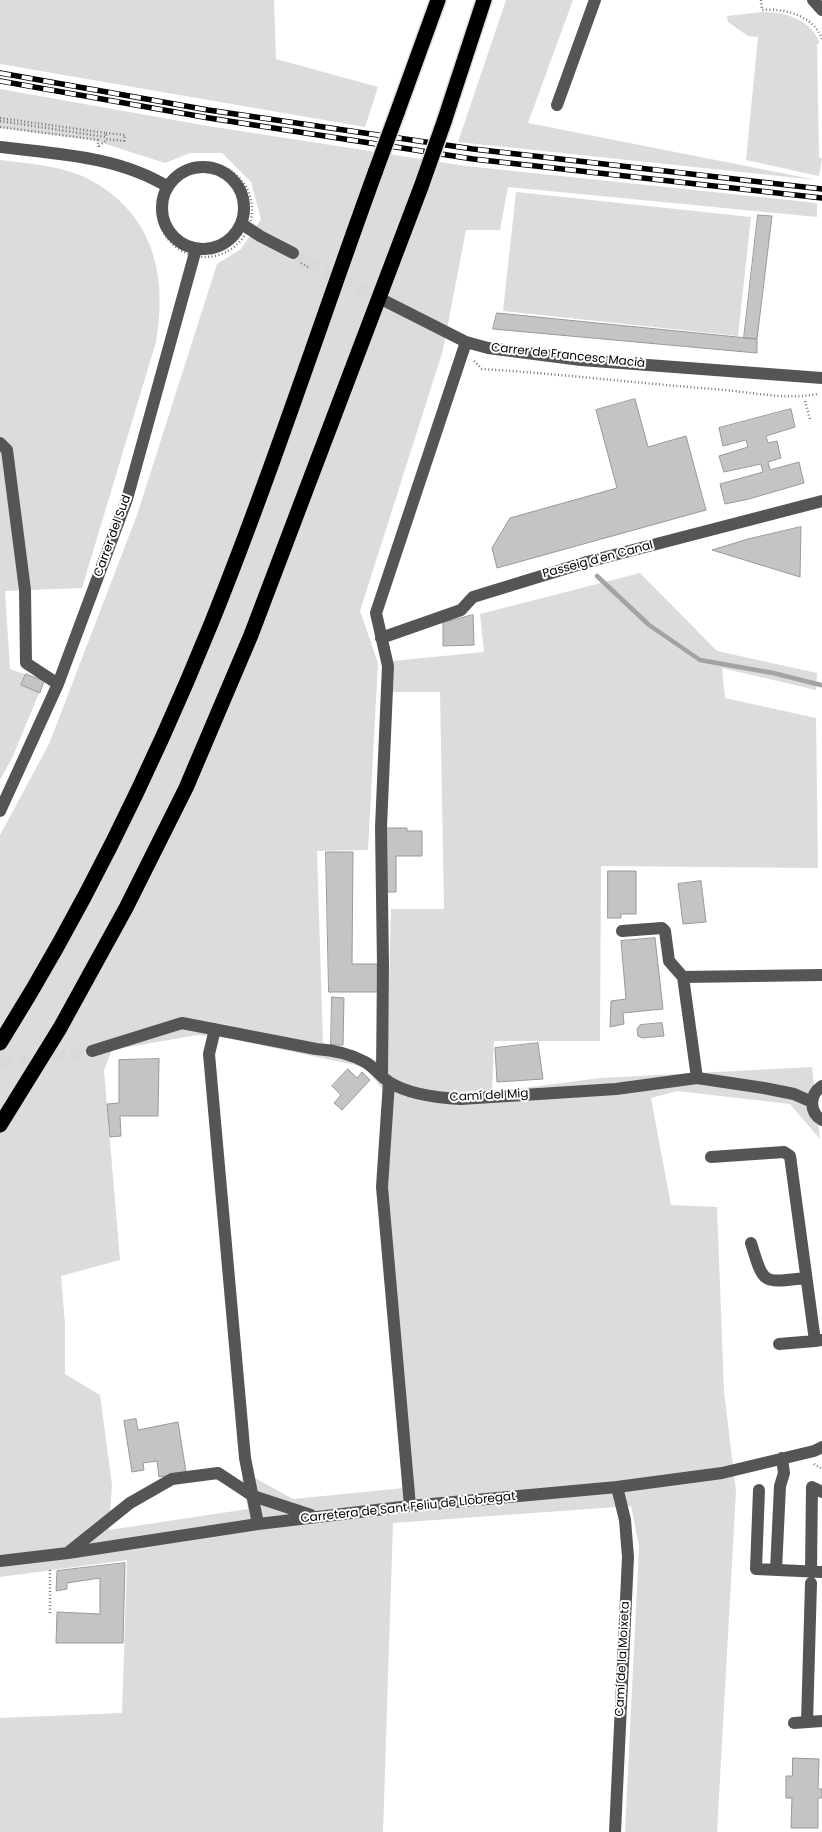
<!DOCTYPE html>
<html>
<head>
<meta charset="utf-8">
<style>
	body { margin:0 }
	canvas { display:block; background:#fff }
</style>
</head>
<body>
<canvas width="822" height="1832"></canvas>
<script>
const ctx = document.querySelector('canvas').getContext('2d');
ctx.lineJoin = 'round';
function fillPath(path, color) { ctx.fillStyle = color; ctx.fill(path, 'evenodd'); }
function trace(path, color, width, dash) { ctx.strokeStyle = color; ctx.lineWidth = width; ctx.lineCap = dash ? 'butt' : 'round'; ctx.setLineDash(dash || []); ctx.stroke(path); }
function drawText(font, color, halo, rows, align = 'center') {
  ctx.font = font + ' Poppins,sans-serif'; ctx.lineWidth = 4; ctx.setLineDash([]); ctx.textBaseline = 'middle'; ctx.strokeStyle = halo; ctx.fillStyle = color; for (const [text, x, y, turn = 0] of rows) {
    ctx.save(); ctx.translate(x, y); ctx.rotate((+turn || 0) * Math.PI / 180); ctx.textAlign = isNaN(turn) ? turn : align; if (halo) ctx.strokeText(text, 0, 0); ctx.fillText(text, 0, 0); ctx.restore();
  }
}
fillPath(new Path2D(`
	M0,0H274L276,59L378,87L365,127L0,64Z
	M506,0H573L528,123L817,180L458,142Z
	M763,12C786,12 811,20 820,43L817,44L819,157L822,159L819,176L746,160L758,37L748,36L728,22L727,16Z
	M0,89L208,126L466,166L817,203V217L508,187L500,230H466L443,350L360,611L378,663L368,850L317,851L323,1043L387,1064L391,909H444L440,692H393L392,661L484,652L480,614L640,573L717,651L817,673L816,690L722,668L725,698L816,718L818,868L601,866L600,1041H494L492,1092L600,1078L812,1067L820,1139L790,1104L677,1091L651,1098L671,1205L717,1207L724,1391L736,1491L717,1832H625L639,1546L631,1506L393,1523L383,1832H0V1718L122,1713L127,1560L0,1577V835L49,744L137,515L217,264L241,249L261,219L251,182L222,153H190L165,163L93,140L0,128ZM197,1035L222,1037L365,1067L384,1091L379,1181L405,1488L293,1499L253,1477L242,1479L248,1509L109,1530L112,1485L100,1395L65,1374V1324L61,1276L120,1260L104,1070L112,1050Z
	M0,160C32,164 71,166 99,185C156,221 167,281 156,342L82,588L5,591L10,669L44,681L13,756L0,780Z
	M516,192L751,217L738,336L503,311Z`), '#dcdcdc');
trace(new Path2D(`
	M597,576L649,625L700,660L773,673L821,685`), '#a3a3a3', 4.5);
const building = new Path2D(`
	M758,215L772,216L757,339L744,338Z
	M497,313L757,339V353L493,329Z
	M635,399L648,447L686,436L706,510L497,568L492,548L510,518L617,488L596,410Z
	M791,409L795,427L766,436L768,443L777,441L781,458L768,462L770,470L799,462L804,483L749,499L725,504L720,484L763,472L761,464L724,472L719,456L748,447L746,440L723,446L719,428Z
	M801,527L800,577L712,550L748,539Z
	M473,615L474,645L443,646V623Z
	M26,674L44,681L40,693L21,685Z
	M385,828H407V831H422V856H396V892H386Z
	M326,852H353L352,964H377L378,992H329Z
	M608,871H636V914H621V918H608Z
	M701,881L706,922L683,924L678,884Z
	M655,938L663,1009L623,1013L624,1024L610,1027L611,1001L626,999L621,941Z
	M332,997L344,998L343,1045H331Z
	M662,1023L664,1036L642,1038L638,1036L637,1029L640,1025Z
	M538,1043L543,1079L497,1082L495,1048Z
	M159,1059L158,1116H120L121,1136L110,1137L107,1104L119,1103V1060Z
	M348,1069L357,1078L362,1072L370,1080L342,1110L334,1103L341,1095L332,1086Z
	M136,1419L138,1430L178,1422L186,1472L159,1477L157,1461L143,1463L144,1470L132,1472L124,1421Z
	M125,1563L123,1643H56L57,1612L100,1614V1578L67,1583V1589L56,1591L57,1571Z
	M793,1758L819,1759L818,1789H822V1798H818V1828H791L792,1798H786V1776H792Z`);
fillPath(building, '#c4c4c4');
trace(building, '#999', 1);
trace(new Path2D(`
	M293,253L385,301
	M0,1063L92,1051`), '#d9d9d9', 12, [12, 6]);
const highway = new Path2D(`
	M397,113L438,0
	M444,122L484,0
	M0,1043C83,911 152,769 211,624C271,475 321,321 376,170
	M0,1125L60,1028L126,908L186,788L251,635L421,187`);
trace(highway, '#dbdbdb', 18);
trace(new Path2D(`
	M761,0L762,10C785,8 814,16 822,39
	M0,118L106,133V137
	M0,121L106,137
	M0,127L98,140V147
	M99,146L105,141L106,139L124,141L125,135L106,133
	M158 210a47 47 0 1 1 94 0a47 47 0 1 1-94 0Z
	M301,263L308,267
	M474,361L482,369C564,374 644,384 726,390C755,393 787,400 817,394V392
	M805,401L810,419
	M814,1464L822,1469
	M50,1613V1569`), '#777', 2.5, [1, 2.5]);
trace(new Path2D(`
	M813,0L822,10
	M557,105L595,0
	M0,147C57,154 118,156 168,187
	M162 208a41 41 0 1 1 82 0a41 41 0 1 1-82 0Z
	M242,224L260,236L293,253
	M385,301L466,342L488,348L581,360L822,378
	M0,443L7,450L25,590L26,663L58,684
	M381,638L461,610L473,597L587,562L822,501
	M0,811L58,684L127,499L196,249
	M622,931L662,928L665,931L669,961L683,977L697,1078
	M683,977L822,975
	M215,1029L209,1054L245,1458L258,1524
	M92,1051L182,1023L316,1049C332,1050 351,1054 365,1062C374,1067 380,1076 389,1082C408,1094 439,1098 461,1099L616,1089L697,1078L764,1088L794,1094L812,1102
	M382,1076L383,966L381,827L388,666L376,613L466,342
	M389,1082L382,1187L410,1506
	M822,1086C809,1095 809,1112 822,1120
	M711,1157L784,1152L790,1156L815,1341L822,1340
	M751,1243C764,1285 762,1283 805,1278
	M779,1344L815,1341
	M759,1490L756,1569L822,1572
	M70,1551L130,1503L172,1479L218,1473L253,1496L311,1515
	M0,1561L68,1553L258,1524L410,1506L617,1487L722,1473L814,1451L822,1447
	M776,1570L780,1486L784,1473L782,1458
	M811,1571L812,1487L822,1492
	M807,1722L811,1583
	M794,1723L822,1721
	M615,1832L628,1557L625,1520L617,1487`), '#555', 12);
trace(highway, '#000', 15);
const rail = new Path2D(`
	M0,73L208,110L473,149L822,189
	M0,81L209,118L473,159L822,198`);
trace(rail, '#000', 5.5);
trace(rail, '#fff', 4, [11]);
const highwayBridge = new Path2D(`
	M376,170L397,113
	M421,187L444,122`);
trace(highwayBridge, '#dbdbdb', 18, []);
trace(highwayBridge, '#000', 15);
drawText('12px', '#000', '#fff', [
	["Carrer de Francesc Macià",568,356,6],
	["Carrer del Sud",113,536,-70],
	["Passeig d'en Canal",598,560,-15],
	["Camí del Mig",489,1096,-3],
	["Carretera de Sant Feliu de Llobregat",408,1508,-6],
	["Camí de la Moixeta",623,1659,-87]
]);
</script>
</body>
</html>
